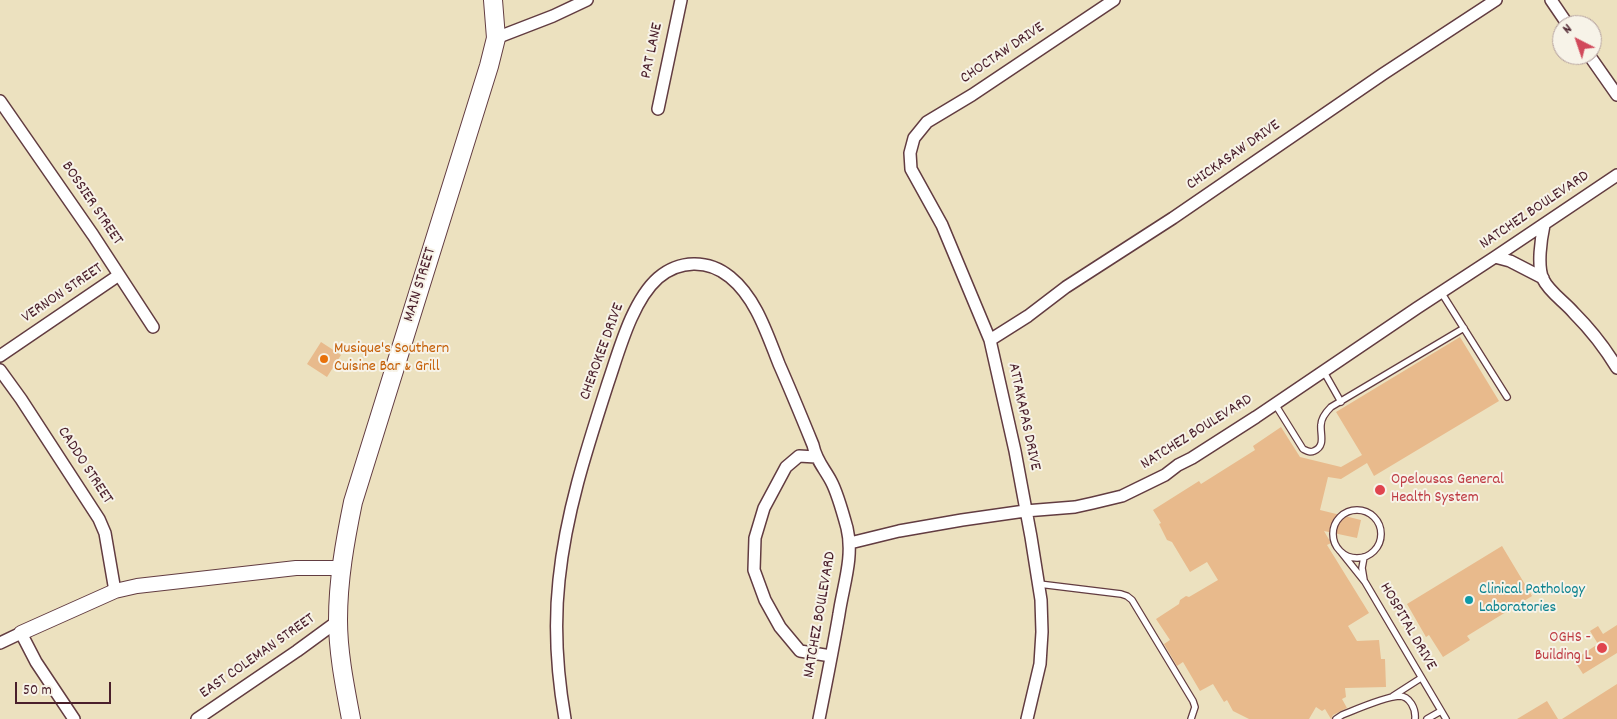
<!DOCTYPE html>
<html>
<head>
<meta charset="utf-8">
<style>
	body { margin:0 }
	#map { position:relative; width:1617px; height:719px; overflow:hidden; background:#ece1bf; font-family:Dekko,sans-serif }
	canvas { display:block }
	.north { position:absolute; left:1552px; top:15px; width:50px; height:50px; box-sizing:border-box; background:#f7f3e8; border:1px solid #b29e9c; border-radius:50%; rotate:319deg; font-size:14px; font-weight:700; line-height:20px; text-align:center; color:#4a1f2b }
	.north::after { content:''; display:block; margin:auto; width:18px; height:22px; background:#d1495b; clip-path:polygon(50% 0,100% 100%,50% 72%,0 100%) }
	.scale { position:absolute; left:15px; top:682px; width:96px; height:22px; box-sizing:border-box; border:2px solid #4a1f2b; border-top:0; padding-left:6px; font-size:15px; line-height:18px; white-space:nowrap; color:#4a1f2b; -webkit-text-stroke:4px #f7f3e8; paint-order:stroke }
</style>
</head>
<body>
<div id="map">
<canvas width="1617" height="719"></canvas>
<div class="north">N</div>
<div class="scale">50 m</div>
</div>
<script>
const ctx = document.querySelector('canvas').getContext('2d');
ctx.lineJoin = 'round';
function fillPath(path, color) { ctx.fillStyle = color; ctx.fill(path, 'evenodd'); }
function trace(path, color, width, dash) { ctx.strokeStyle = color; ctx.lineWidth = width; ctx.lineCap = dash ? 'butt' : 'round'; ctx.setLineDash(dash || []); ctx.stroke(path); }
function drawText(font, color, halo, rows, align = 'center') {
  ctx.font = font + ' Dekko,sans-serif'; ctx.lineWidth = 4; ctx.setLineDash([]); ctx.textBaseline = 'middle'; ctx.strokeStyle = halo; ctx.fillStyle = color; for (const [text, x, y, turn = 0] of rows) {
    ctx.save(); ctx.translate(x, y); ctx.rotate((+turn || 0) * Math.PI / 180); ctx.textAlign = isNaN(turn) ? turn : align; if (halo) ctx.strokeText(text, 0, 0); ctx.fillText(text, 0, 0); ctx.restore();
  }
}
fillPath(new Path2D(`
	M1460,337L1499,401L1374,476L1367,463L1341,479L1328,477L1320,510L1361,520L1357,538L1324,531L1331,543L1327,545L1369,613L1348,626L1357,641L1379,640L1381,659H1385L1386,687L1345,688L1346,697L1342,699L1347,708L1333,715L1331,719L1325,709L1322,711L1316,707L1309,719H1249L1233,711L1227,700L1224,702L1213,684L1200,691L1183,662L1177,666L1164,644L1170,640L1156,619L1179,604L1180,600L1186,596L1189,597L1218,580L1207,562L1190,572L1172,542L1167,540L1159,524L1161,523L1153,510L1199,481L1201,484L1255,450L1253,446L1281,427L1300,457L1341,467L1362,455L1336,412Z
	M321,342L341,355L327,377L307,364Z
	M1502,546L1532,596L1467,636L1470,640L1443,657L1429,635L1426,637L1407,604Z
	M1617,625V653L1583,674L1574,660L1598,644L1590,631L1598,626L1603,634Z
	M1617,684V719H1562Z
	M1547,701L1558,719H1517Z`), '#e8ba8c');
const service = new Path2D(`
	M1441,292L1507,397
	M1324,372L1341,402
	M1275,404L1303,449C1307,451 1310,453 1314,451C1326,446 1320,434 1321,425C1321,418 1326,412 1331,407L1464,328
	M1333 534a24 24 0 1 1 48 0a24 24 0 1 1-48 0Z
	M1341,552L1365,582L1446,719
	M1364,557L1362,568L1364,580
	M1039,584L1121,594L1127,596L1132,600L1193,701L1195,707L1191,719
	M1393,696L1421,678
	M1336,719L1342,715C1357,709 1384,697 1399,696C1410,696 1416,709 1415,719
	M1427,719L1441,711`);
const minor = new Path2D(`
	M1551,0L1568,25
	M496,38L553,16L587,0
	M1589,55L1617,95
	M0,101L93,235L153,327
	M658,109L681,0
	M1544,225C1541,239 1537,266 1543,279C1549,292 1565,302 1574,313C1590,329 1605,348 1617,368
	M1495,257L1510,261L1543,278
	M990,340L1028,316L1066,287L1173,218L1383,74L1496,0
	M0,356L119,275
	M0,370L21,399L99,519L105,533L115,591
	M816,457L799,456L786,467L764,508L755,538L754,570L765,600L780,627L800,651L831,656
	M850,543L899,531L962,520L1025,511L1075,507L1093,503L1122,496L1165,475L1178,465L1192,458L1256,417L1417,308L1495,257L1617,175
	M0,643L21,633L36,662L74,719
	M197,719L297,651L338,621
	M565,719C557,673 554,626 559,580C566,512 587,448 608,383C619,351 632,301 658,278C679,260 708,259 730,277C756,298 767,334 779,364C791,391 802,418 813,445C816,460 824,468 831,481C837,492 844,517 847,528C854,557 843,586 839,614C833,649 826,684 819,719
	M1027,719L1040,664L1042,632L1041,600L1031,537L1015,451L990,340L942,225L911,169L910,153L914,138L927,122L972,95L1114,0`);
const tertiary = new Path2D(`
	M21,633L115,591L137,586L296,568H341`);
const primary = new Path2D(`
	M351,719C345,687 338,653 338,620C338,580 345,541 353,502L489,66L496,38L493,0`);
trace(service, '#623c41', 8);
trace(minor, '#623c41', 14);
trace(tertiary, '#623c41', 16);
trace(primary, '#623c41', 20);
trace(service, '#fff', 5.5);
trace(minor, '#fff', 11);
trace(tertiary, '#fff', 14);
trace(primary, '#fff', 18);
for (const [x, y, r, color] of [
	[324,359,5,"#e8710a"],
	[1380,490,6,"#e0444e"],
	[1469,600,5,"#0f9aa8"],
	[1602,648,6,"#e0444e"]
]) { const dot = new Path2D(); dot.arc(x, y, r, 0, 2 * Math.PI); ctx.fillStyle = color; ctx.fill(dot); trace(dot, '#f7f3e8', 2); }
drawText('16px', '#4a1f2b', '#f7f3e8', [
	["PAT LANE",653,51,-78],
	["CHOCTAW DRIVE",1003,54,-34],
	["CHICKASAW DRIVE",1234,156,-35],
	["BOSSIER STREET",91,204,56],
	["NATCHEZ BOULEVARD",1535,211,-34],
	["MAIN STREET",421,285,-73],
	["VERNON STREET",63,294,-34],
	["CHEROKEE DRIVE",603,352,-70],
	["ATTAKAPAS DRIVE",1023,417,78],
	["NATCHEZ BOULEVARD",1197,433,-32],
	["CADDO STREET",84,466,57],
	["NATCHEZ BOULEVARD",821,615,-80],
	["HOSPITAL DRIVE",1407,627,60],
	["EAST COLEMAN STREET",258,657,-35]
]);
drawText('16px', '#c56008', '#f7f3e8', [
	["Musique's Southern",334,350],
	["Cuisine Bar & Grill",334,368]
], 'left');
drawText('16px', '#be3a42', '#f7f3e8', [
	["Opelousas General",1391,481],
	["Health System",1391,499],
	["OGHS -",1591,639,"right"],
	["Building L",1591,657,"right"]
], 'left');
drawText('16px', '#0d838f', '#f7f3e8', [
	["Clinical Pathology",1479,591],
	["Laboratories",1479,609]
], 'left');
</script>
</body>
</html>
